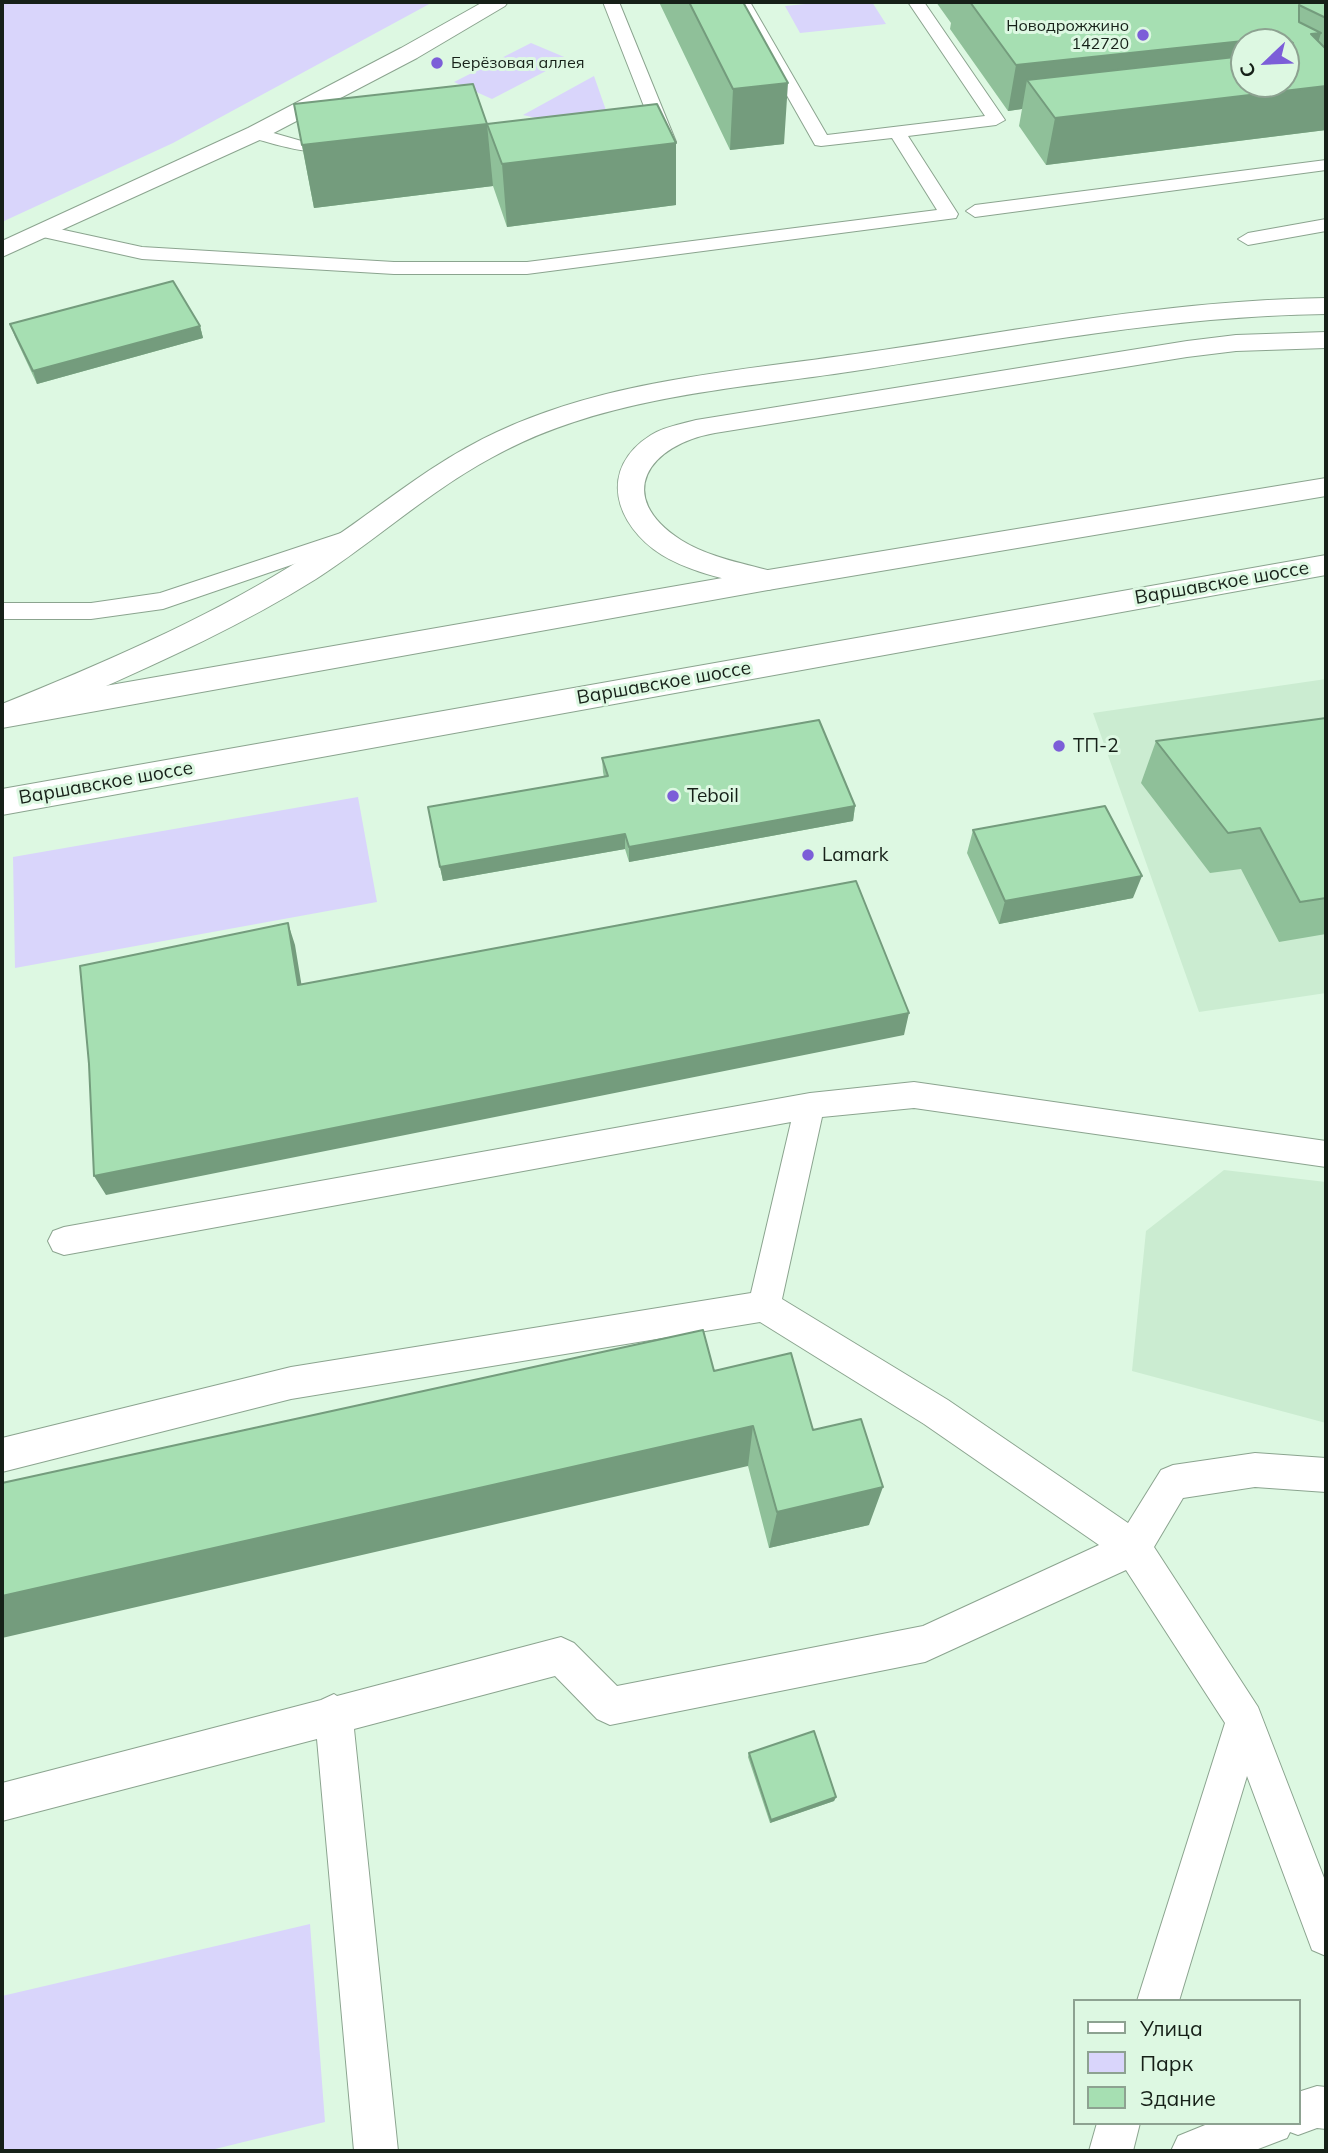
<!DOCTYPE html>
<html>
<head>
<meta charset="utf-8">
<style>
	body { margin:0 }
	#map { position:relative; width:1328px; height:2153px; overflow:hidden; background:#ddf8e2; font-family:Mulish,sans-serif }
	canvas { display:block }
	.frame { position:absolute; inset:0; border:4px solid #162018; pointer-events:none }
	.legend { position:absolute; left:1073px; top:1999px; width:228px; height:126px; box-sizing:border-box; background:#ddf8e2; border:2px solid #8da291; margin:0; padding:9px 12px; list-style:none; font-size:21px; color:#162018 }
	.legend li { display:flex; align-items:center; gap:14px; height:35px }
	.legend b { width:35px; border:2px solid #8da291 }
	.north { position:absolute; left:1230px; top:28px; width:70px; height:70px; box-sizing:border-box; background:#ddf8e2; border:2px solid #8da291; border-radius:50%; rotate:247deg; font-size:19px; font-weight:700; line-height:28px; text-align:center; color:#162018 }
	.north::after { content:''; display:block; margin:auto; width:24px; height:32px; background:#7c5ed8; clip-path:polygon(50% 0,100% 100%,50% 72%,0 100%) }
</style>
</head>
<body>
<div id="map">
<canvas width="1328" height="2153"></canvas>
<div class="frame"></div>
<ul class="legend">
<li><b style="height:9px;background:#fff"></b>Улица</li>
<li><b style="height:19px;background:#d9d5fb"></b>Парк</li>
<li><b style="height:19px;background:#a6dfb2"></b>Здание</li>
</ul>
<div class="north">С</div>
</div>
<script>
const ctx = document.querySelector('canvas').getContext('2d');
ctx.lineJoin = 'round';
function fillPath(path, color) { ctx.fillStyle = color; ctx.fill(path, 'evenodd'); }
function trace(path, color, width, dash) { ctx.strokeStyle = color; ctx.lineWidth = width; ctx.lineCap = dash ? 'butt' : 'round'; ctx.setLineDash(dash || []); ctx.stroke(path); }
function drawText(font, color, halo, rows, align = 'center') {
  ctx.font = font + ' Mulish,sans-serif'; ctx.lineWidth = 6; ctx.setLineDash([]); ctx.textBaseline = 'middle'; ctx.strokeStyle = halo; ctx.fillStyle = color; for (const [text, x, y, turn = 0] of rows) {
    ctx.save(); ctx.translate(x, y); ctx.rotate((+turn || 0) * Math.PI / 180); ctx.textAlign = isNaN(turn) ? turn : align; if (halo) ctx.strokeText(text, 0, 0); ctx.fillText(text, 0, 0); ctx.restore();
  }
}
fillPath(new Path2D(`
	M1326,679V993L1199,1012L1093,713Z
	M1224,1170L1326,1182V1423L1132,1371L1146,1231Z`), '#cbecd1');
fillPath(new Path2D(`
	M2,2H433L173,143L2,222Z
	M826,2H872L886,24L800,33L785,6Z
	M531,43L569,59L492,99L454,82Z
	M594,76L615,136L523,115Z
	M358,797L377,902L15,968L13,857Z
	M310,1924L325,2122L207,2151H2V1996Z`), '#d9d5fb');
const lane = new Path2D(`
	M603,2H619L676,142L673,146L667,147L658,142Z
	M734,2H750L827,135L985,116L908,2H924L1005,120L996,125L908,136L958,214L956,218L527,274H394L142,259L34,235L31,231L41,225L142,247L394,262H527L937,210L892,138L821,146L815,145Z
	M256,128L305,142L341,138L350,143C331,163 273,144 250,137L247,133L250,129Z
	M1326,160V170L975,217L966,211L975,205Z
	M1326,219V231L1248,245L1238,239L1248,233Z
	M356,528L364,530L367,535L364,540L163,609L91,619H2V603H91L160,593Z
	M914,1082L1326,1141V1167L914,1108L822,1117L782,1299L948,1400L1128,1523L1161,1470L1173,1465L1255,1453L1326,1458V1492L1255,1487L1183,1498L1154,1547L1258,1707L1326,1883V1956L1312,1950L1247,1776L1179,2001H1137L1225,1723L1126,1570L925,1662L610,1725L597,1719L555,1676L354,1729L398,2151H354L317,1739L2,1821V1783L321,1700L334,1694L337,1696L561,1637L574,1643L617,1686L923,1626L1099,1545L924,1424L760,1322L291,1399L2,1472V1438L291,1367L751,1293L791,1122L64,1255L53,1251L48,1241L53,1231L64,1227L810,1093Z
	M1317,2086L1326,2087V2129L1317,2128L1298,2135L1290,2132L1287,2138L1253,2151H1171L1178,2136L1210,2123H1298V2092Z
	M1097,2123H1140L1133,2151H1089Z`);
const street = new Path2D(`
	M483,2H508L505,6L417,58L264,138L2,257V241L248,128L401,48Z`);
const secondary = new Path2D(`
	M1326,298V314C1171,316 1021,345 868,369C742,389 605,394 491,458C428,492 375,541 316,579C244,624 165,660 88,694C66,704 39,720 15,724C9,724 8,723 2,722V704C99,665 199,622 289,567C360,525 421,467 497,432C610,379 740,371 862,353C1017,331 1169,300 1326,298Z
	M1326,332V348L1236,351L1187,357L715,433C648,445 613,496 681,540C710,558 746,564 779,573L783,580L779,587L768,590C733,580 693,574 662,555C615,525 597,469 651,435C664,427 681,424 696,420L1187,341L1236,335Z`);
const primary = new Path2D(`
	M1326,478V496L768,590L2,728V704L768,570Z
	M1326,555V575L2,815V789Z`);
trace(lane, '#8ba48f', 2);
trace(street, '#8ba48f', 2);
trace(secondary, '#8ba48f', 2);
trace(primary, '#8ba48f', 2);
fillPath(lane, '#fff');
fillPath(street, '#fff');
fillPath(secondary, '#fff');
fillPath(primary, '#fff');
fillPath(new Path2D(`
	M659,2H743L784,144L730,150Z
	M936,2H1326V130L1046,165L1019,126L1022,109L1008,111L950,29L951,23ZM1244,42H1286V84Z
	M294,104L676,143V205L507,227L493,186L314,208Z
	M10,324L200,326L203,338L37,384L15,337Z
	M1326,718V934L1279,942L1241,869L1210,873L1141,783L1156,741Z
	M602,758L855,806L853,821L629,862L625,849L443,881L428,807L604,777L603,772Z
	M973,830L1133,898L999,924L967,853Z
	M714,1371L813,1430L869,1525L769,1548L748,1466Z
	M749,1753L836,1797L834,1801L770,1823L748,1757Z`), '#8fc099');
fillPath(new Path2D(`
	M1321,33L1307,78L1311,34Z
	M1281,37L1279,42H1244V84L1027,80L1022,109L1008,111L1016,65Z
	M788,83L784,144L730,150L733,89Z
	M1326,86V130L1046,165L1055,118Z
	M487,124L493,186L314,208L302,145Z
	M676,143V205L507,227L502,164Z
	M200,326L203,338L37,384L33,371Z
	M855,806L853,821L629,862V847Z
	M625,834V849L443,881L440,867Z
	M1142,876L1133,898L999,924L1005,901Z
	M288,923L295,945L305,1006L298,985Z
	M909,1013L904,1035L106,1195L94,1176Z
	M753,1426L748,1466L2,1638V1596Z
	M883,1487L869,1525L769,1548L777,1512Z
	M836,1797L834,1801L770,1823L771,1820Z`), '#749c7d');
const building = new Path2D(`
	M689,2H743L788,83L733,89Z
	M970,2H1326V18L1299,5V22L1321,33L1311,34L1326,49V86L1055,118L1027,80L1244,56V84H1286V48L1293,43L1281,37L1016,65Z
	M473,84L487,124L302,145L294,104Z
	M657,104L676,143L502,164L487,124Z
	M173,281L200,326L33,371L10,324Z
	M1326,718V898L1300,902L1260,828L1228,833L1156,741Z
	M819,720L855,806L629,847L625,834L440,867L428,807L608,776L602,758Z
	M1105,806L1142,876L1005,901L973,830Z
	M856,881L909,1013L94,1176L89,1064L80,966L288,923L298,985Z
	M703,1330L714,1371L791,1353L813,1430L861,1419L883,1487L777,1512L753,1426L2,1596V1483Z
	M814,1731L836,1797L771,1820L749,1753Z`);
fillPath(building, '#a6dfb2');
trace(building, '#749c7d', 2);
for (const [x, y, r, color] of [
	[1143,35,7,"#7c5ed8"],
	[437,63,7,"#7c5ed8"],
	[1059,746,7,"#7c5ed8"],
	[673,796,7,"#7c5ed8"],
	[808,855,7,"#7c5ed8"]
]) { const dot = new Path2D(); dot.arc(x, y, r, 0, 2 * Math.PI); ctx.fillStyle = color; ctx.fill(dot); trace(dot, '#ddf8e2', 2.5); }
drawText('16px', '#162018', '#ddf8e2', [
	["Новодрожжино",1129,26],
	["142720",1129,44],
	["Берёзовая аллея",451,63,"left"]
], 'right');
drawText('19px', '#162018', '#ddf8e2', [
	["Варшавское шоссе",1222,583,-10],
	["Варшавское шоссе",664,683,-10],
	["Варшавское шоссе",106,783,-10]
]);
drawText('19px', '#162018', '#ddf8e2', [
	["ТП-2",1073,746],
	["Teboil",687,796],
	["Lamark",822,855]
], 'left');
</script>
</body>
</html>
